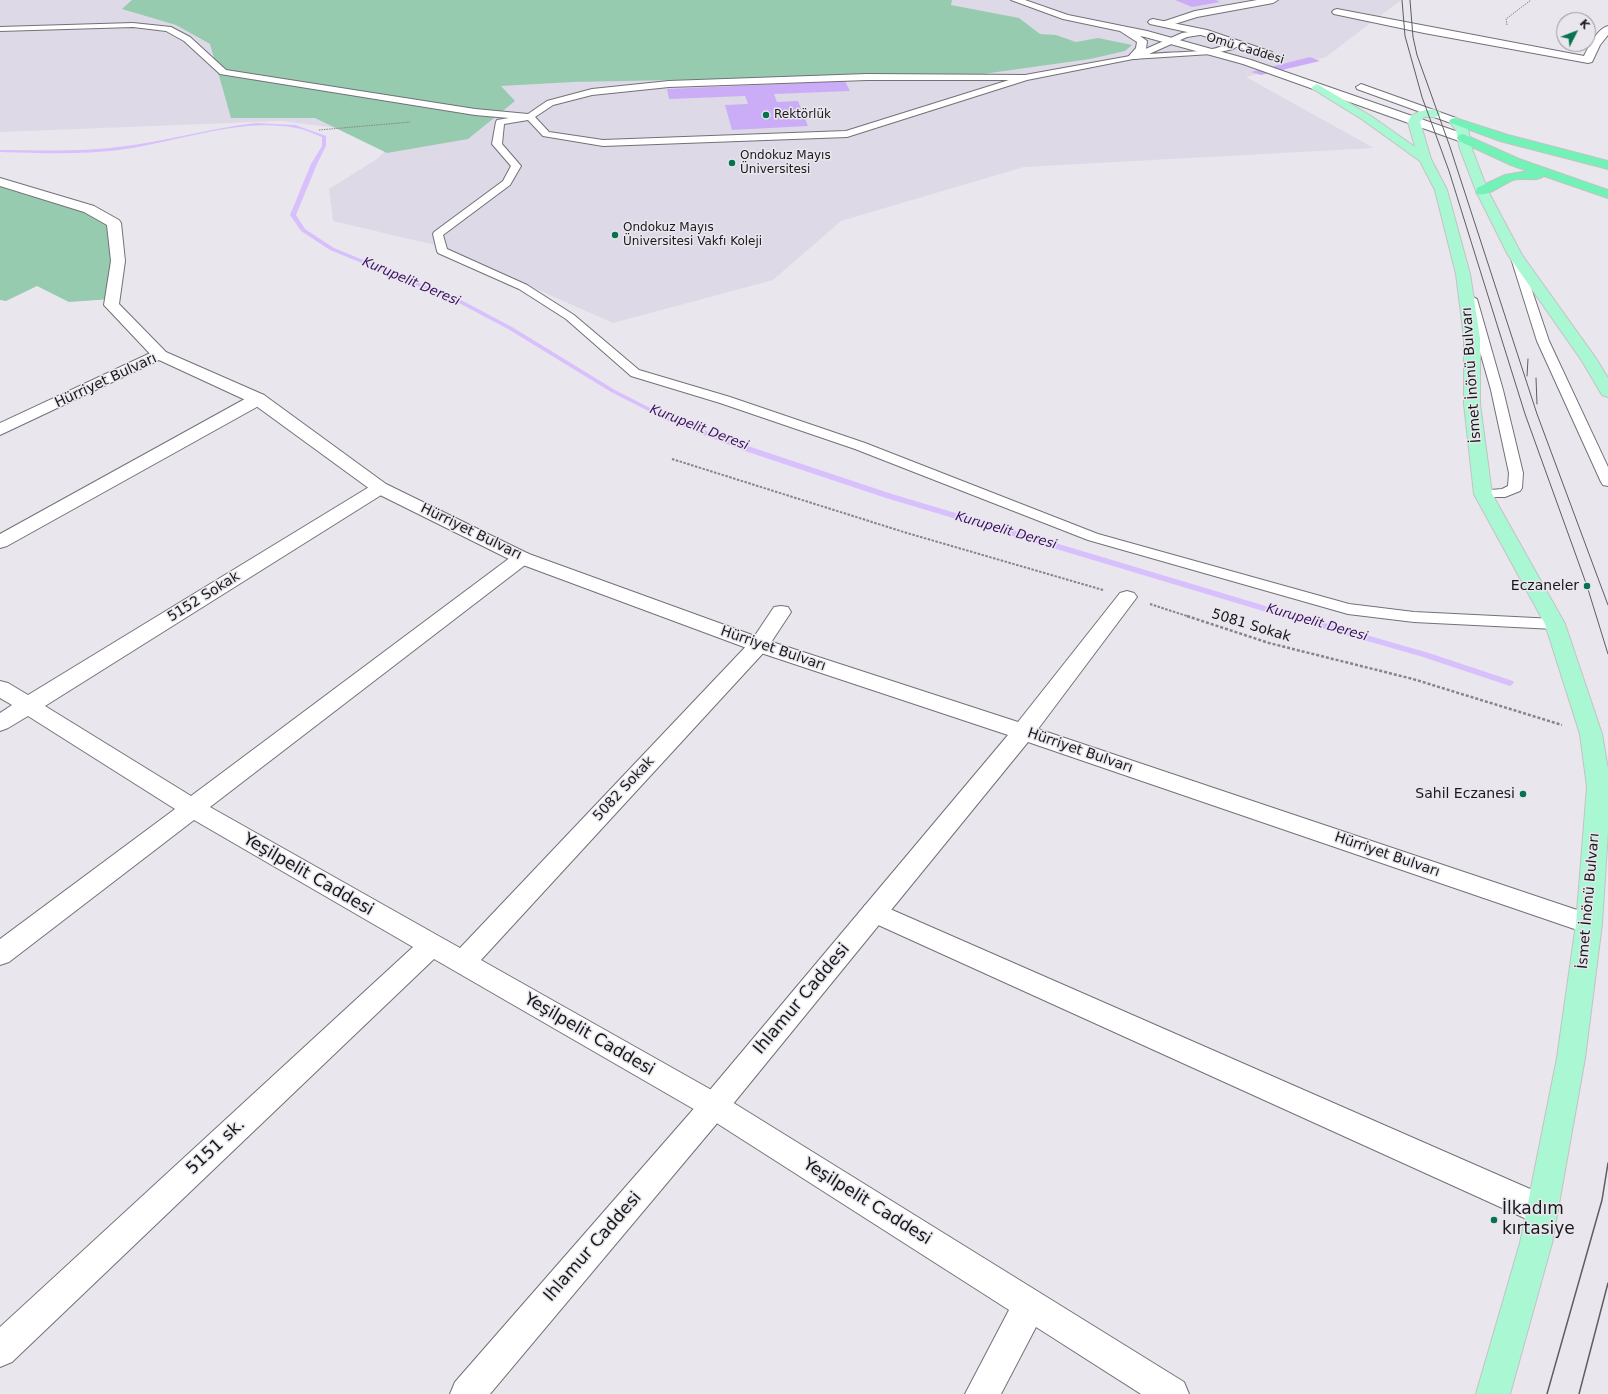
<!DOCTYPE html>
<html>
<head>
<meta charset="utf-8">
<style>
	body { margin:0 }
	#map { position:relative; width:1608px; height:1394px; overflow:hidden; background:#e9e7ed; font-family:"DejaVu Sans",sans-serif }
	canvas { display:block }
	.north { position:absolute; left:1556px; top:12px; width:40px; height:40px; box-sizing:border-box; background:#e9e7ed; border:1px solid #969499; border-radius:50%; rotate:48deg; font-size:11px; font-weight:700; line-height:16px; text-align:center; color:#19181a }
	.north::after { content:''; display:block; margin:auto; width:14px; height:18px; background:#05744e; clip-path:polygon(50% 0,100% 100%,50% 72%,0 100%) }
</style>
</head>
<body>
<div id="map">
<canvas width="1608" height="1394"></canvas>
<div class="north">K</div>
</div>
<script>
const ctx = document.querySelector('canvas').getContext('2d');
ctx.lineJoin = 'round';
function fillPath(path, color) { ctx.fillStyle = color; ctx.fill(path, 'evenodd'); }
function trace(path, color, width, dash) { ctx.strokeStyle = color; ctx.lineWidth = width; ctx.lineCap = dash ? 'butt' : 'round'; ctx.setLineDash(dash || []); ctx.stroke(path); }
function drawText(font, color, halo, rows, align = 'center') {
  ctx.font = font + ' "DejaVu Sans",sans-serif'; ctx.lineWidth = 3; ctx.setLineDash([]); ctx.textBaseline = 'middle'; ctx.strokeStyle = halo; ctx.fillStyle = color; for (const [text, x, y, turn = 0] of rows) {
    ctx.save(); ctx.translate(x, y); ctx.rotate((+turn || 0) * Math.PI / 180); ctx.textAlign = isNaN(turn) ? turn : align; if (halo) ctx.strokeText(text, 0, 0); ctx.fillText(text, 0, 0); ctx.restore();
  }
}
fillPath(new Path2D(`
	M0,0H1401L1326,57L1246,77L1374,148L1024,167L841,221L773,280L613,323L439,246L333,221L329,189L377,159L401,136L281,121L0,132Z`), '#ded9e7');
fillPath(new Path2D(`
	M132,0H952L951,5L1019,18L1040,34L1056,35L1076,42L1098,38L1132,45L1125,51L1090,59L983,74L573,82L501,86L515,101L468,139L387,153L315,118H231L210,44L176,25L122,9Z
	M0,182L89,209L114,223L112,299L69,302L37,286L6,301L0,300Z`), '#97cbb0');
fillPath(new Path2D(`
	M256,123L295,125L326,136V146L317,164L296,215L305,229L334,248L461,300L512,327L615,390L670,418L748,446L892,494L1269,607L1429,653L1513,681L1514,683L1510,686L1423,657L1263,611L886,498L742,450L666,420L611,392L508,329L457,302L330,250L301,231L290,215L311,164L322,146V137C313,134 305,129 296,128C241,117 174,143 119,150C79,155 39,153 0,152V150C39,150 79,152 118,147C165,142 210,128 256,123Z`), '#d8c0fc');
fillPath(new Path2D(`
	M1175,0H1216L1220,2L1192,7Z
	M1310,57L1320,61L1261,75L1251,72Z
	M845,81L850,91L774,94L777,102L798,101L808,126L732,130L725,105L748,104L745,96L669,99L667,89Z`), '#cbadf7');
const lane = new Path2D(`
	M133,23L171,27L190,37L226,70L475,109L528,114L547,101L592,89L669,81L867,74L1025,75L1141,54V51L1182,33L1203,30L1207,32L1206,34L1187,37L1149,54C1170,52 1192,53 1212,49C1220,48 1233,40 1239,41V45L1233,49L1211,54L1133,59L1027,80L847,137L603,146L543,136L528,120L504,124L502,144L521,166L510,185L443,235L447,249L527,285L574,315L639,370L730,397L865,443L1098,534L1349,604L1414,612L1555,619L1561,620L1563,624L1561,628L1555,629L1414,622L1348,614L1088,540L855,449L720,403L631,376L566,319L519,289L438,253L437,251L433,234L434,232L503,181L511,166L492,144L496,122L497,120L509,118L475,115L220,74L184,41L166,31L133,27L0,31V27ZM867,80H1009L846,131L603,140L549,132L535,117L553,105L592,95L669,87Z
	M1515,252L1520,255L1549,341L1608,467V486L1603,485L1601,482L1537,341L1510,255Z
	M1471,296L1477,299L1503,390L1523,473L1522,488L1520,491L1505,497H1478L1476,494L1478,491L1502,489L1508,486L1509,473L1491,390L1465,299Z`);
const street = new Path2D(`
	M1257,0H1278L1273,3L1197,17L1165,27L1160,24L1162,22L1195,11Z
	M1337,9L1584,56C1589,46 1597,29 1608,26V35L1600,45L1592,62L1588,63L1424,33L1334,14L1332,12L1334,10Z
	M0,178L94,206L119,220L121,223L125,261L119,304L165,351L167,354L165,357H153L104,305L111,261L107,225L84,212L0,186Z
	M258,394L264,395L266,399L264,403L7,546L0,548V534L252,395Z
	M380,483L386,484L389,488L386,492L45,706L191,796L515,554L522,552L529,554L532,558L529,562L210,807L460,948L752,640L774,607L781,606L788,607L791,612L766,650L481,960L724,1097L1184,1382L1189,1394H1141L1036,1327L1001,1394H965L1009,1310L704,1115L434,959L12,1362L0,1367V1327L413,947L194,820L9,962L0,965V939L175,809L28,716L8,728L0,731V713L12,705L0,698V681L8,683L28,695L374,484Z
	M874,902L1553,1199L1558,1210L1553,1221L1542,1225L1531,1221L865,919L861,912L865,905Z`);
const secondary = new Path2D(`
	M1011,0H1025L1068,15L1147,31L1251,60L1467,135L1469,138L1463,142L1459,141L1243,64L1145,37L1140,36L1147,41L1146,49L1137,59H1129L1128,57L1136,48L1137,42L1120,31L1063,19Z
	M1153,19L1207,30L1272,52L1273,54L1268,57L1201,35L1150,24L1148,22L1150,20Z
	M1361,84L1456,118L1458,120L1452,123L1448,122L1357,89L1356,87Z
	M159,349L264,395L386,484L529,554L766,640L1018,722L1120,593L1127,591L1134,593L1137,597L1038,729L1598,917L1602,924L1598,931L1589,934L1028,742L724,1115L490,1394H450L455,1382L704,1097L1008,735L752,650L515,562L374,492L252,403L159,360L0,435V423Z`);
const primary = new Path2D(`
	M1317,84L1371,116L1415,147L1408,122L1411,116C1418,111 1434,106 1441,114L1435,117H1424L1420,122L1431,159L1447,190L1470,274L1480,338V404L1492,494L1565,624L1602,734L1608,769V831L1602,924L1585,1058L1552,1243L1510,1394H1476L1520,1243L1557,1058L1576,924L1587,787L1580,734L1545,624L1474,494L1464,404V338L1456,274L1435,190L1420,161L1363,120L1313,89L1312,87Z
	M1455,118L1459,119L1468,129L1472,149L1488,191L1522,255L1595,357L1608,378V397L1602,395L1582,361L1508,255L1476,191L1460,149L1456,130L1449,121Z`);
const highway = new Path2D(`
	M1455,118L1508,135L1608,161V169L1500,141L1451,123L1449,121L1451,119Z
	M1463,134L1519,159L1608,190V198L1544,176C1537,182 1523,177 1513,180C1502,184 1489,197 1477,194L1476,191L1477,188L1505,175L1528,171L1511,165L1459,141L1457,138L1459,135Z`);
trace(lane, '#737177', 2);
trace(street, '#737177', 2);
trace(secondary, '#737177', 2);
trace(primary, '#c3c3c3', 2);
trace(highway, '#c3c3c3', 2);
trace(new Path2D(`
	M1507,25L1506,19L1531,0
	M319,130L410,122`), '#868589', 1, [1.5, 1]);
trace(new Path2D(`
	M672,459L907,533L1103,590
	M1150,604L1190,617`), '#868589', 2, [2.5, 1.5]);
trace(new Path2D(`
	M1187,616L1269,643L1413,679L1562,725`), '#868589', 2.5, [3, 2]);
fillPath(lane, '#fff');
fillPath(street, '#fff');
fillPath(secondary, '#fff');
fillPath(primary, '#aaf7d4');
fillPath(highway, '#72f2b7');
trace(new Path2D(`
	M1402,0L1405,36L1422,97L1449,171L1525,414L1587,586L1608,654
	M1410,0L1413,37L1417,55L1450,147L1537,414L1608,605
	M1527,376L1528,359
	M1536,378L1537,404`), '#5e5d60', 1);
trace(new Path2D(`
	M1547,1394L1602,1200L1608,1163
	M1579,1394L1608,1283`), '#5e5d60', 1.5);
for (const [x, y, r, color] of [
	[766,115,4,"#05744e"],
	[732,163,4,"#05744e"],
	[615,235,4,"#05744e"],
	[1587,586,4,"#05744e"],
	[1523,794,4,"#05744e"],
	[1494,1220,4,"#05744e"]
]) { const dot = new Path2D(); dot.arc(x, y, r, 0, 2 * Math.PI); ctx.fillStyle = color; ctx.fill(dot); trace(dot, '#e9e7ed', 1.5); }
drawText('12px', '#19181a', '#e9e7ed', [
	["Omü Caddesi",1245,49,17]
]);
drawText('12px', '#19181a', '#e9e7ed', [
	["Rektörlük",774,115],
	["Ondokuz Mayıs",740,156],
	["Üniversitesi",740,170],
	["Ondokuz Mayıs",623,228],
	["Üniversitesi Vakfı Koleji",623,242]
], 'left');
drawText('italic 13px', '#3b0d63', '#e9e7ed', [
	["Kurupelit Deresi",411,282,23],
	["Kurupelit Deresi",699,428,21],
	["Kurupelit Deresi",1006,531,16],
	["Kurupelit Deresi",1317,623,16]
]);
drawText('14px', '#19181a', '#e9e7ed', [
	["İsmet İnönü Bulvarı",1472,375,-94],
	["Hürriyet Bulvarı",106,381,-25],
	["Hürriyet Bulvarı",471,532,26],
	["5152 Sokak",204,597,-32],
	["5081 Sokak",1251,626,17],
	["Hürriyet Bulvarı",773,649,19],
	["Hürriyet Bulvarı",1080,751,19],
	["5082 Sokak",624,789,-47],
	["Hürriyet Bulvarı",1387,855,19],
	["İsmet İnönü Bulvarı",1589,901,-85]
]);
drawText('14px', '#19181a', '#e9e7ed', [
	["Eczaneler",1579,586],
	["Sahil Eczanesi",1515,794]
], 'right');
drawText('17px', '#19181a', '#e9e7ed', [
	["Yeşilpelit Caddesi",308,875,30],
	["Ihlamur Caddesi",802,999,-50],
	["Yeşilpelit Caddesi",589,1035,30],
	["5151 sk.",216,1147,-43],
	["Yeşilpelit Caddesi",867,1202,32],
	["Ihlamur Caddesi",593,1247,-49]
]);
drawText('17px', '#19181a', '#e9e7ed', [
	["İlkadım",1502,1210],
	["kırtasiye",1502,1230]
], 'left');
</script>
</body>
</html>
